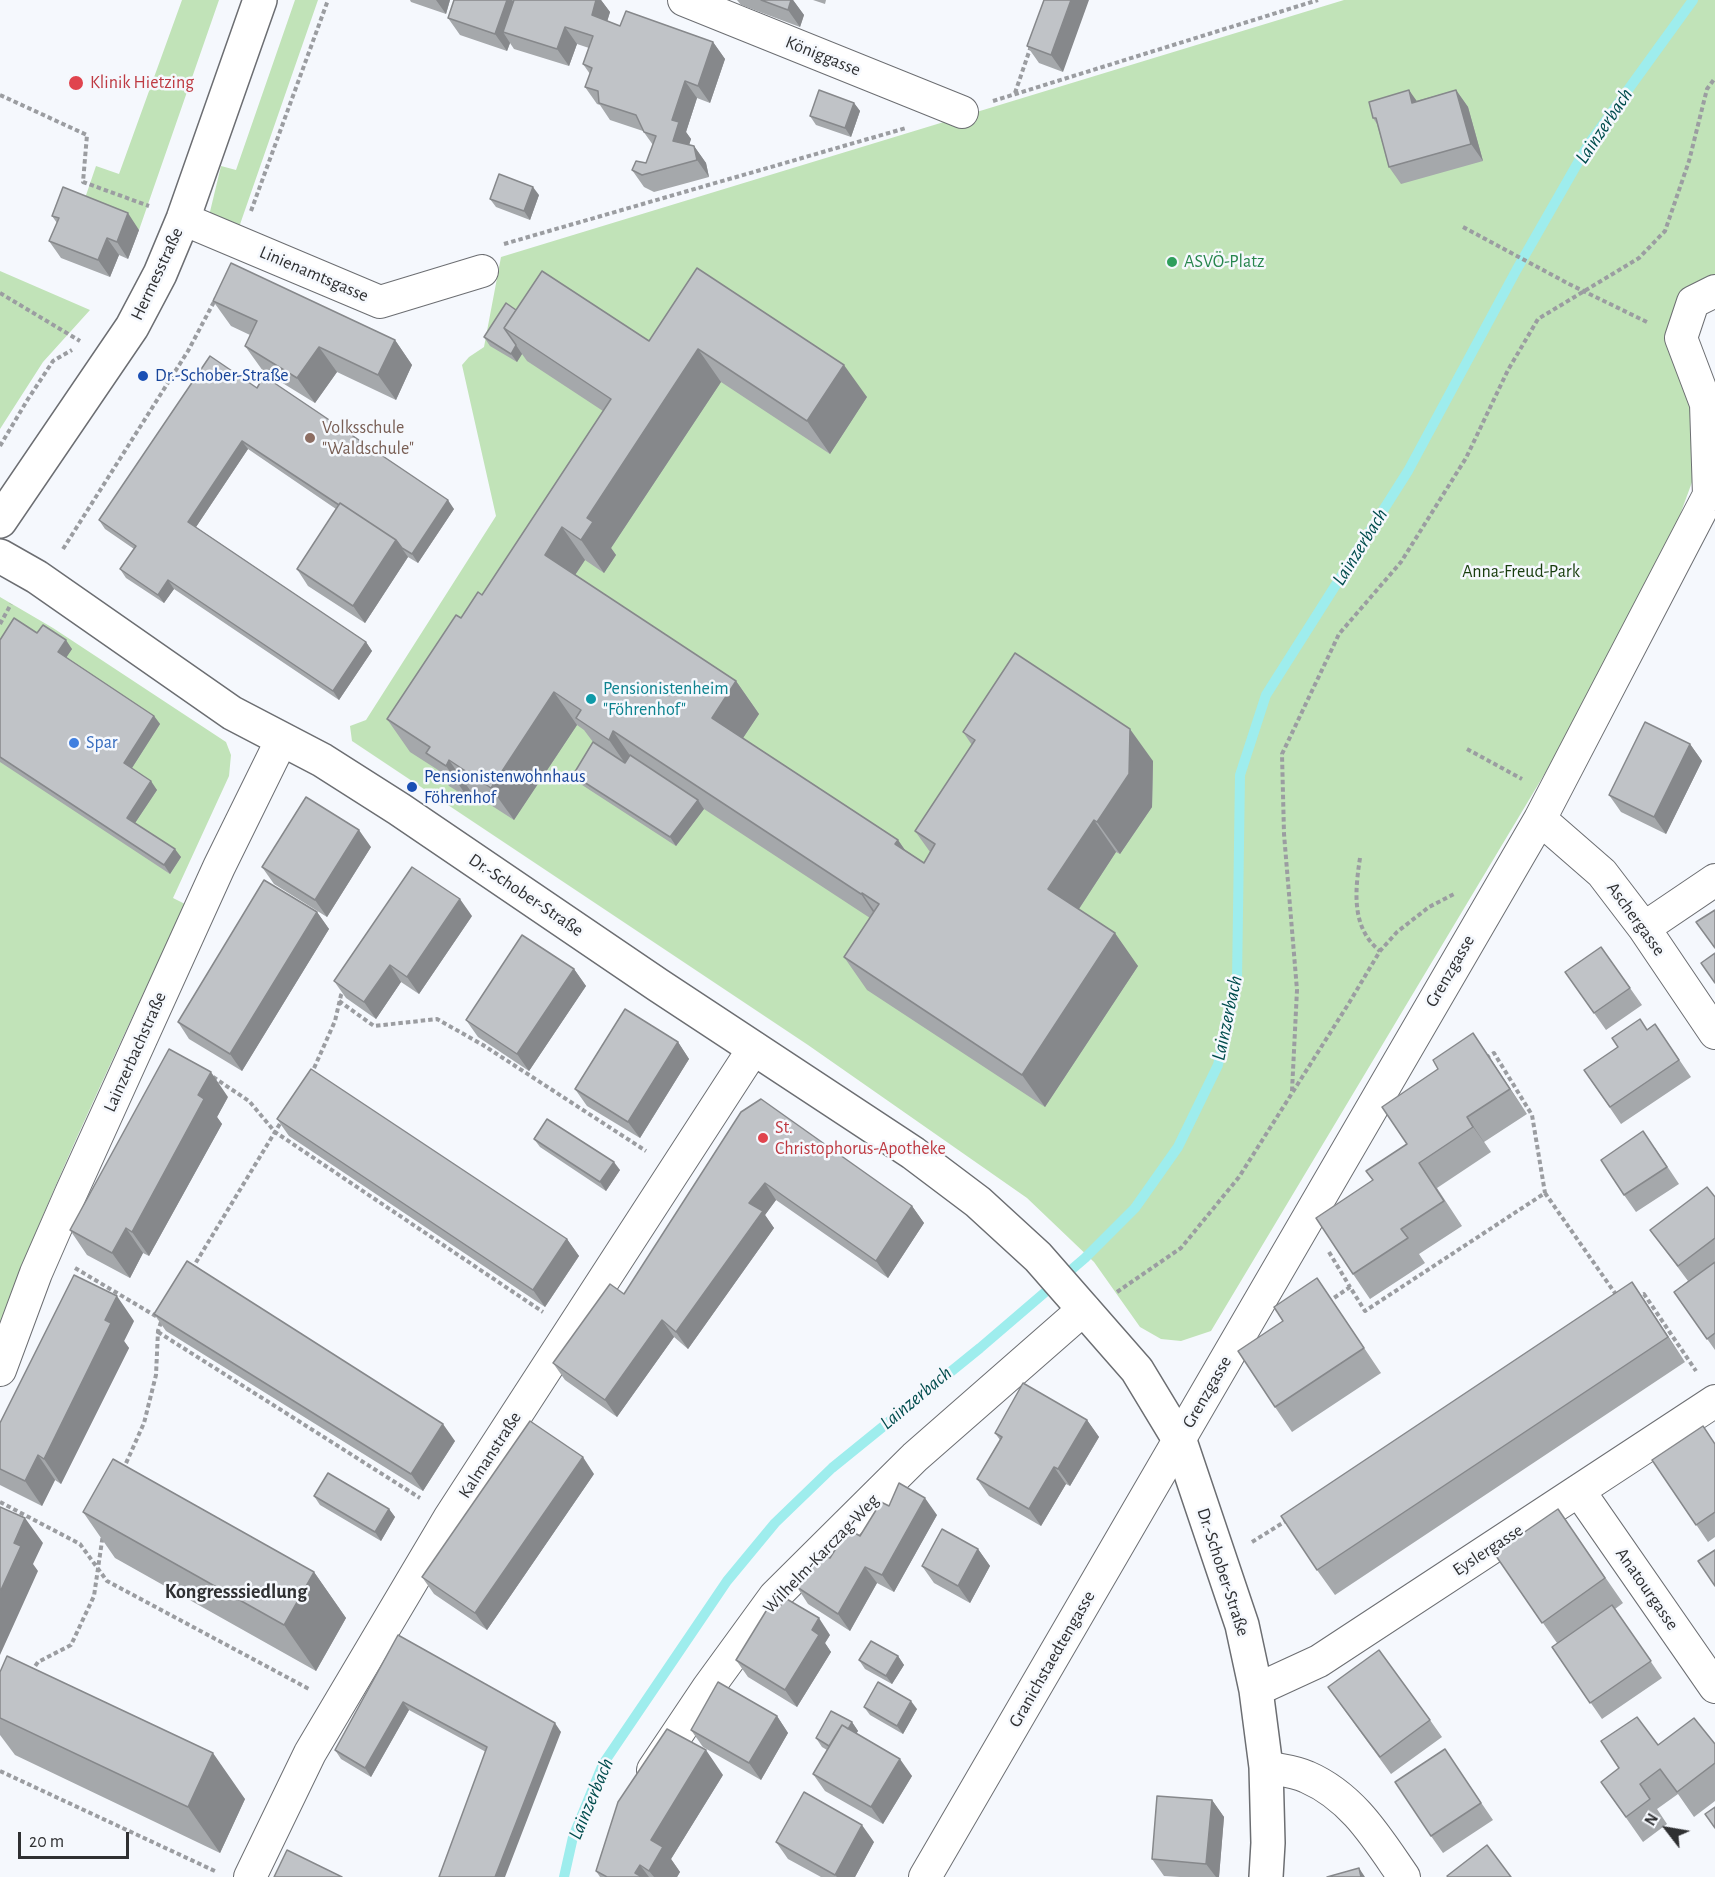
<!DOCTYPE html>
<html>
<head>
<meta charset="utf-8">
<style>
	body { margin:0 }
	#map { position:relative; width:1715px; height:1877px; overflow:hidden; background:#f5f8fd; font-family:"Alegreya Sans",sans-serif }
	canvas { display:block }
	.north { position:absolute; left:1637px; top:1799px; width:60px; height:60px; -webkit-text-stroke:4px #f5f8fd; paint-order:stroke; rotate:301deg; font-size:16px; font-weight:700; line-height:24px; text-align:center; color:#2f3032 }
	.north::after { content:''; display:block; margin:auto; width:21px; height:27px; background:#2f3032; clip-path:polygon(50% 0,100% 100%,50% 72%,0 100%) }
	.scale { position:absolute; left:18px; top:1832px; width:111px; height:27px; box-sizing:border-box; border:3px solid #2f3032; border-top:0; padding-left:8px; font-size:18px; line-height:21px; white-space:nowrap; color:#2f3032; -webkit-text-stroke:4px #f5f8fd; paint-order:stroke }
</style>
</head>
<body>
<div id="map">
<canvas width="1715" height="1877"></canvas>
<div class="north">N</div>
<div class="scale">20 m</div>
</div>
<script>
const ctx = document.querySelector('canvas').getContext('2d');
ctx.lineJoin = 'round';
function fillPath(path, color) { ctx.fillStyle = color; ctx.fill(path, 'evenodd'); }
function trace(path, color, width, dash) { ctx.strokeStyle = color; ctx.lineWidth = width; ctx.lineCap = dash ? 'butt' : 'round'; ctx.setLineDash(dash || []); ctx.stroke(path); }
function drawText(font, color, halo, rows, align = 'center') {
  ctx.font = font + ' "Alegreya Sans",sans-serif'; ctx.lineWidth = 5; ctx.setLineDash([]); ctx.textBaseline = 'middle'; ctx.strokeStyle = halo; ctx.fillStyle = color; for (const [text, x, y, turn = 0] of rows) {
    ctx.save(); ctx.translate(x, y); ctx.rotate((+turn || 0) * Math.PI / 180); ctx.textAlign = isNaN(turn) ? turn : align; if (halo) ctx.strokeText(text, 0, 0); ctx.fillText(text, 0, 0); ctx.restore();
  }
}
fillPath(new Path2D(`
	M182,0H219L139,230L82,207L96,166L119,174Z
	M295,0H318L237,233L208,220L221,166L236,170Z
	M1344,0H1715V277L1686,291L1672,314L1667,340L1692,403L1695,474L1673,534L1581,713L1211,1331L1181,1341L1161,1339L1140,1327L1094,1262L1027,1198L808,1045L352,741L350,726L366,720L496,516L462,365L469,357L484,347L501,257Z
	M0,271L90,310L43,362L0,429Z
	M0,597L53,628L226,742L231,755L229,776L173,898L185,904C121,1043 53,1180 0,1324Z`), '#c1e3b8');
trace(new Path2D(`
	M564,1877L573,1837L603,1764L727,1581L775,1523L832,1468L980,1348L1085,1258L1135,1208L1178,1147L1218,1065L1237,980L1240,775L1266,695L1408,471L1517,269L1588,145L1693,0`), '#9eeded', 10);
const street = new Path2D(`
	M684,0L962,112
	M183,219L380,302L482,271
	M1709,495L1706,404L1681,338L1693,302L1715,291
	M1540,819L1602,873L1644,928L1715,1033
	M1644,928L1715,880
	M0,1370L36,1273L71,1193L219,867L282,739
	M1579,1491L1715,1687
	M1256,1690L1319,1661L1715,1401
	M1266,1767C1279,1770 1295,1771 1307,1777C1353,1797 1377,1838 1404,1877
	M653,1770L708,1688L775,1596L915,1457L1084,1309
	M250,1877L310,1753L450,1517L754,1048
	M925,1877L1540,819L1709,495L1715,480`);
const secondary = new Path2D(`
	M0,521L132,327L160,274L183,219L260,0
	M0,556L37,577L232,713L322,760L399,809L658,985L913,1153L978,1202L1038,1257L1137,1370L1180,1441L1242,1625L1256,1690L1266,1767L1268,1843L1266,1877`);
trace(street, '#6c6e72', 34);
trace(secondary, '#6c6e72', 36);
trace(new Path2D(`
	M1015,93L1031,46
	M0,95L87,135L83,182L149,206
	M993,101L1318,0
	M251,211L328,0
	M1463,227L1569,284L1649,323
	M504,244L906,128
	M0,293L80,341
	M0,446L28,399L53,361L72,350
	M63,549L188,351L216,298
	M0,624L11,604
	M1467,749L1522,779
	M1360,858C1355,891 1351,928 1380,951
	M339,1001L374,1026L437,1019L483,1045L646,1151
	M1486,1058L1494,1053L1532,1115L1545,1193
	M311,1075L335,1021L341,995L344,990
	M213,1077L249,1101L275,1132L543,1312
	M1292,1091L1297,990L1284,834L1282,754L1339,634L1401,562L1466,458L1508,370L1538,319L1639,258L1665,231L1689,161L1707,89L1715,78
	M1329,1252L1350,1287
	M75,1268L159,1318
	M192,1269L281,1122
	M1117,1292L1181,1248L1239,1177L1349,1003L1380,951L1397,932L1429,907L1456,893
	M1637,1298L1644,1294L1696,1371
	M1328,1302L1350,1287L1365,1311L1545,1193L1617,1296
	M158,1332L420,1498
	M123,1470L144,1423L156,1375L158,1331L162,1319
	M0,1502L80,1544L107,1581L309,1689
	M1252,1542L1289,1519
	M31,1672L38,1662L71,1645L94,1596L103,1534
	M0,1771L217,1872`), '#9b9da1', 4, [4.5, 3]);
trace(street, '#fff', 32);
trace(secondary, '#fff', 33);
fillPath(new Path2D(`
	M410,0H450L446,14L411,2Z
	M454,0H601L610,12L607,21L620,26L713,42L725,59L710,103L697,98L686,132L691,139L689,145L694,146L706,163L709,177L654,192L644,187L632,170L646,163L653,145L643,131L610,120L600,105L597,104L585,87L590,74L583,64L589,48L577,44L569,66L514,49L510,43L507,51L460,35L448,18Z
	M737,0H793L804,15L800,27L741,5Z
	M813,0H826L825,4Z
	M1044,0L1063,72L1039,63L1027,46Z
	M1456,90L1468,107L1483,161L1401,184L1389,167L1377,124L1373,118L1416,101Z
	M854,103L860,111L851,137L816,125L810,116Z
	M539,195L530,220L496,207L490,199Z
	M52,216L139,230L128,259L119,255L110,277L61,258L49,241L57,223Z
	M697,268L867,397L830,454L721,382L611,548L616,555L604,573L585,560L575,575L736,681L759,714L743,738L898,840L905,850L924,863L930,852L915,831L972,745L963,732L1153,761L1152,807L1120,854L1116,852L1079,909L1138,966L1045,1107L867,990L844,957L870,918L704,809L676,846L579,783L573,775L593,742L584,730L577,725L514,820L472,793L468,798L449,786L438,770L410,752L387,719L461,618L482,595L603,411L527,361L522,354L517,362L490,346L484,337L516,310L649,341Z
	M213,301L395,340L412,365L396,400L337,372L315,403L263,371L245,346L250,335L231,326Z
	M257,388L454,509L418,563L408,557L365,623L308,586L297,569L336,509L248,449L196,527L366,642L372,651L339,700L174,589L164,603L126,578L120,569L134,549L105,529L99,520Z
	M37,633L72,649L66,657L154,716L160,724L132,768L157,790L135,823L181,857L170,874L0,762V640Z
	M1690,744L1702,761L1666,834L1621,812L1609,795Z
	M371,847L327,917L274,884L262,867Z
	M317,912L329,929L242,1071L189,1039L178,1022Z
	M472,916L419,994L401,982L376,1019L346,998L334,981Z
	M1601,947L1642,1005L1606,1030L1565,972Z
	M574,969L586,986L529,1071L478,1037L466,1020Z
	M1655,1024L1691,1077L1621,1124L1584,1070Z
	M678,1042L689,1059L640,1138L587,1106L575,1089Z
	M1490,1058L1527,1114L1484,1142L1491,1152L1437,1188L1462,1226L1419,1254L1425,1263L1370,1299L1353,1274L1373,1180L1407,1144Z
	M228,1097L217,1117L222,1124L149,1256L143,1253L130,1278L87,1255L70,1230Z
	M741,1112L912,1206L924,1223L888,1278L776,1200L765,1215L774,1228L688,1349L674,1337L617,1417L565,1380L553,1363L624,1294Z
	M277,1119L567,1239L579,1256L545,1307L289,1136Z
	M534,1139L620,1170L606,1191L540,1147Z
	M1655,1148L1679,1184L1636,1212L1624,1195Z
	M1715,1197V1350L1674,1292L1688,1281L1650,1230Z
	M1317,1278L1381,1373L1292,1432L1275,1407Z
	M1632,1282L1685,1362L1335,1595L1317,1570Z
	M154,1314L455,1441L423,1491L166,1331Z
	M134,1321L124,1341L129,1348L61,1484L55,1480L42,1506L0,1485V1423Z
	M1087,1420L1099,1437L1070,1486L1066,1484L1041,1526L989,1496L977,1479L1000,1440L995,1433Z
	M1715,1444V1537L1708,1542L1652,1460Z
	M594,1474L487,1630L434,1594L422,1577Z
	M314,1496L389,1509L395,1517L381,1541L320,1505Z
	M889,1506L937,1515L894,1592L877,1583L850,1631L808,1604L797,1587L830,1558L860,1536Z
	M1558,1509L1623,1603L1615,1609L1662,1678L1602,1719L1552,1647L1557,1643L1494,1553Z
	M83,1512L314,1572L346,1618L316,1671L115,1558Z
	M978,1549L990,1566L970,1603L934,1583L922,1566Z
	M398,1635L561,1732L486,1752L409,1710L371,1777L341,1759L335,1750Z
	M830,1635L825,1643L831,1652L797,1707L748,1677L736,1660Z
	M898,1656L904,1665L892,1684L865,1669L859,1660Z
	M0,1672L245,1799L220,1853L15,1755L0,1735Z
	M1340,1704L1430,1720L1442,1737L1391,1774Z
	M864,1707L917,1709L903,1734L870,1715Z
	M777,1716L788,1733L761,1780L703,1747L691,1730Z
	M852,1722L858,1731L856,1733L912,1776L883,1824L825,1791L813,1774L827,1750L822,1747L816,1738Z
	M1715,1744V1801L1694,1817L1678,1794L1657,1809L1667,1824L1643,1842L1601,1782L1658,1745Z
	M1456,1766L1493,1820L1443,1853L1431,1836Z
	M723,1775L671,1859L680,1872L677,1877H600L596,1871Z
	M1212,1800L1224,1817L1219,1877H1180L1164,1876L1152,1859Z
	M776,1842H874L855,1877H821L788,1859Z`), '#a5a8ab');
fillPath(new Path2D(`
	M436,0H450L446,14Z
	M507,0H512L521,12L503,32L510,43L507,51L495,34Z
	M596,0H601L610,12L604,32L592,15Z
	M791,0H793L804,15L800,27L788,10Z
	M1071,0H1089L1063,72L1051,55Z
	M565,27L577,44L569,66L557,49Z
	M713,42L725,59L710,103L698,86Z
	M685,81L697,98L686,132L691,139L685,158L673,141L672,120Z
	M1409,90L1421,107L1412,103Z
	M1456,90L1468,107L1483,161L1471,144Z
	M854,103L860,111L851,137L845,128Z
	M694,146L706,163L709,177L697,160Z
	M533,187L539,195L530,220L524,211Z
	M128,213L139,230L128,259L117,242Z
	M107,238L119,255L110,277L98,260Z
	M395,340L412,365L396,400L378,375Z
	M516,345L522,354L517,362L511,354Z
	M319,347L337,372L315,403L297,378Z
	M698,349L721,382L611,548L616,555L604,573L581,540L587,518Z
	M844,365L867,397L830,454L807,421Z
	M242,441L248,449L194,530L188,522Z
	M448,500L454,509L418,563L412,554Z
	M562,527L585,560L567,587L545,555Z
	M396,540L408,557L365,623L353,606Z
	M168,580L174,589L164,603L158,595Z
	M66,640L72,649L64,661L58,652Z
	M366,642L372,651L339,700L333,691Z
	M736,681L759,714L735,750L712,718Z
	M554,692L577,725L514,820L491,788Z
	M154,716L160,724L130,771L124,763Z
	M1130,729L1153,761L1152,807L1120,854L1097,822Z
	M613,731L636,764L631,772L609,740Z
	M1690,744L1702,761L1666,834L1654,817Z
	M449,760L472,793L468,798L446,766Z
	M151,781L157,790L133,826L127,818Z
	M698,800L704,809L676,846L670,837Z
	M1094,820L1116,852L1071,921L1048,889Z
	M359,830L371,847L327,917L315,900Z
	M898,840L920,872L895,844Z
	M175,849L181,857L170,874L164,865Z
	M862,893L884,925L883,927L861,894Z
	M460,899L472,916L419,994L407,977Z
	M317,912L329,929L242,1071L230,1054Z
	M1115,933L1138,966L1045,1107L1022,1075Z
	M390,965L401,982L376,1019L364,1002Z
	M574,969L586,986L529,1071L517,1054Z
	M1473,1033L1490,1058L1527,1114L1510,1089Z
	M678,1042L689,1059L640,1138L628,1122Z
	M211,1072L228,1097L217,1117L222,1124L149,1256L132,1232L198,1095Z
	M1467,1117L1484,1142L1491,1152L1473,1127Z
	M614,1162L620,1170L606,1191L600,1182Z
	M765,1183L776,1200L765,1215L774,1228L688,1349L676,1332L749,1203Z
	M912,1206L924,1223L888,1278L876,1261Z
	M126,1228L143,1253L130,1278L112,1253Z
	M567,1239L579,1256L545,1307L533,1290Z
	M1632,1282L1649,1307L1685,1362L1668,1337Z
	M117,1296L134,1321L124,1341L129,1348L61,1484L44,1459L105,1320Z
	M662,1320L674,1337L617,1417L605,1400Z
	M1087,1420L1099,1437L1070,1486L1058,1469Z
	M443,1424L455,1441L423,1491L411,1474Z
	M38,1455L55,1480L42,1506L25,1481Z
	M583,1457L594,1474L487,1630L475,1613Z
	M1054,1467L1066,1484L1041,1526L1029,1509Z
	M925,1498L937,1515L894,1592L882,1575Z
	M389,1509L395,1517L381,1541L375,1532Z
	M25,1518L43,1543L33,1564L38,1571L0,1655V1592L14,1543Z
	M978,1549L990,1566L970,1603L958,1586Z
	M865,1567L877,1583L850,1631L838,1614Z
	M314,1572L346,1618L316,1671L284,1625Z
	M819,1618L830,1635L825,1643L831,1652L797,1707L785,1690L812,1630Z
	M898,1656L904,1665L892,1684L886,1676Z
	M911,1701L917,1709L903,1734L897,1726Z
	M403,1702L409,1710L371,1777L365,1768Z
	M777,1716L788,1733L761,1780L749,1763Z
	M852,1722L858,1731L842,1758L836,1750Z
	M555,1723L561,1732L505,1877H495Z
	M706,1750L723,1775L671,1859L680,1872L677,1877H654L649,1871L651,1840Z
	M213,1753L245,1799L220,1853L188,1807Z
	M900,1759L912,1776L883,1824L871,1807Z
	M1212,1800L1224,1817L1219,1877H1216L1206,1864Z
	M862,1825L874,1842L855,1877H837L835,1875Z
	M640,1865L649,1877H638L635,1873Z
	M1359,1868L1365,1877H1361Z`), '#86888b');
const building = new Path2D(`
	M454,0H507L495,34L448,18Z
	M514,0H596L592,15L620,26L626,11L713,42L698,86L685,81L672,120L679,122L673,141L694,146L697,160L642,175L632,170L636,161L646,163L656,136L644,132L636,115L599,103L598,91L585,87L592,68L583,64L593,36L565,27L557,49L503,32Z
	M761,0H791L788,10Z
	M1044,0H1071L1051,55L1027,46Z
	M819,90L854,103L845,128L810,116Z
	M1409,90L1412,103L1456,90L1471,144L1389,167L1376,118H1373L1369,102Z
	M499,174L533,187L524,211L490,199Z
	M63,187L128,213L117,242L107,238L98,260L49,241L59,218L52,216Z
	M231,263L395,340L378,375L319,347L297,378L245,346L257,321L213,301Z
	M697,268L844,365L807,421L698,349L587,518L593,522L581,540L562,527L545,555L736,681L712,718L898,840L895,844L924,863L935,844L915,831L975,740L963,732L1015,653L1130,729L1129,774L1097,822L1094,820L1048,889L1115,933L1022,1075L844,957L879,904L862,893L861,894L613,731L609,740L576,718L581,710L554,692L491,788L449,760L446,766L426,753L430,747L387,719L456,615L461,618L478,592L482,595L611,399L504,328L542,271L649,341Z
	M506,303L516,310L504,328L516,345L511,354L484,337Z
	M210,356L257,388L264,376L448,500L412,554L402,548L396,540L340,503L339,505L242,441L188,522L366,642L333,691L168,580L158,595L120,569L136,546L99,520Z
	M340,503L396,540L353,606L297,569Z
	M14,618L37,633L43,625L66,640L58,652L154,716L124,763L151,781L127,818L175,849L164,865L0,757V640Z
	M1645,722L1690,744L1654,817L1609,795Z
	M593,742L625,763L630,755L698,800L670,837L573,775Z
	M306,797L359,830L315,900L262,867Z
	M412,867L460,899L407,977L390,965L364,1002L334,981Z
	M264,880L317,912L230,1054L178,1022Z
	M1715,910V948L1696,922Z
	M522,935L574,969L517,1054L466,1020Z
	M1601,947L1630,988L1594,1013L1565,972Z
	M1715,953V983L1701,963Z
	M625,1009L678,1042L628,1122L575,1089Z
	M1640,1019L1647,1030L1655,1024L1679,1060L1610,1107L1584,1070L1618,1047L1612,1038Z
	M1473,1033L1510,1089L1467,1117L1473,1127L1419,1163L1444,1201L1401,1229L1408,1238L1353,1274L1316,1218L1373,1180L1366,1171L1407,1144L1382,1107L1438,1069L1433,1060Z
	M169,1049L211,1072L198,1095L204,1099L132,1232L126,1228L112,1253L70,1230Z
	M311,1069L567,1239L533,1290L277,1119Z
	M761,1099L912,1206L876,1261L765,1183L749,1203L763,1211L676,1332L662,1320L605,1400L553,1363L610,1284L624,1294L741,1112Z
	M547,1119L614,1162L600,1182L534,1139Z
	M1643,1131L1667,1167L1624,1195L1601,1160Z
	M1707,1187L1715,1197V1238L1678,1266L1650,1230Z
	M187,1261L443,1424L411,1474L154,1314Z
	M1715,1262V1333L1707,1339L1674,1292Z
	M74,1275L117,1296L105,1320L111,1323L44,1459L38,1455L25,1481L0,1469V1423Z
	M1317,1278L1364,1348L1275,1407L1238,1351L1283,1321L1274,1307Z
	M1632,1282L1668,1337L1317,1570L1281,1516Z
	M1023,1383L1087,1420L1058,1469L1054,1467L1029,1509L977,1479L1002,1437L995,1433Z
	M530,1421L583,1457L475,1613L422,1577Z
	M1703,1426L1715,1444V1512L1696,1525L1652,1460Z
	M113,1459L314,1572L284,1625L83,1512Z
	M328,1473L389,1509L375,1532L314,1496Z
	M899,1483L925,1498L882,1575L865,1567L838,1614L797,1587L819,1551L830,1558L848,1529L860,1536L881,1502L889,1506Z
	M0,1507L25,1518L14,1543L21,1546L0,1592Z
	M1558,1509L1605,1578L1542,1623L1494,1553Z
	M942,1529L978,1549L958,1586L922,1566Z
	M1715,1550V1586L1698,1561Z
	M785,1598L819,1618L812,1630L819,1635L785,1690L736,1660L771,1603L779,1608Z
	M1612,1605L1651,1661L1590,1703L1552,1647Z
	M398,1635L555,1723L495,1877H439L487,1747L403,1702L365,1768L335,1750Z
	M871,1641L898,1656L886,1676L859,1660Z
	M1379,1650L1430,1720L1380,1757L1328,1687Z
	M7,1656L213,1753L188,1807L0,1718V1672Z
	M718,1682L777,1716L749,1763L691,1730Z
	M878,1682L911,1701L897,1726L864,1707Z
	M831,1711L852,1722L848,1729L842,1725L829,1746L816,1738Z
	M1637,1717L1658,1745L1694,1718L1715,1744V1763L1677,1792L1660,1769L1640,1784L1650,1799L1626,1817L1601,1782L1619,1768L1601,1741Z
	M842,1725L900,1759L871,1807L813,1774Z
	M667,1729L706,1750L651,1840L663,1847L649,1871L640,1865L635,1873L642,1877H607L596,1871L618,1802Z
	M1445,1749L1481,1803L1431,1836L1395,1782Z
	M804,1792L862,1825L835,1875L776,1842Z
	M1157,1796L1212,1800L1206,1864L1152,1859Z
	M1715,1807V1828L1705,1814Z
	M1487,1845L1511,1877H1448L1447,1876Z
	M287,1850L342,1877H274Z
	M1359,1868L1361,1877H1327Z`);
fillPath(building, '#c0c3c7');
trace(building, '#86888b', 1.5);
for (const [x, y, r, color] of [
	[76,83,8,"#e0444e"],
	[1172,262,6,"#2e9e5b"],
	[143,376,6,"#1a4fb4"],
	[310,438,6,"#8d6e63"],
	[591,699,6,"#0f9aa8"],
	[74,743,6,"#3f7fe0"],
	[412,787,6,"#1a4fb4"],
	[763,1138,6,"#e0444e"]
]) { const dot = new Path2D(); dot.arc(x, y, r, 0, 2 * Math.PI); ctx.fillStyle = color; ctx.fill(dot); trace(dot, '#f5f8fd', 2); }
drawText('18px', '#2f3032', '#f5f8fd', [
	["Königgasse",823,56,22],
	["Hermesstraße",157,274,-65],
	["Linienamtsgasse",314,274,23],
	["Dr.-Schober-Straße",526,895,34],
	["Aschergasse",1636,919,54],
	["Grenzgasse",1450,971,-60],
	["Lainzerbachstraße",135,1052,-66],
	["Grenzgasse",1207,1392,-60],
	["Kalmanstraße",490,1455,-57],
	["Eyslergasse",1488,1550,-33],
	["Wilhelm-Karczag-Weg",821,1554,-46],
	["Dr.-Schober-Straße",1223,1572,72],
	["Anatourgasse",1647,1589,55],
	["Granichstaedtengasse",1052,1659,-60]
]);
drawText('18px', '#be3a42', '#f5f8fd', [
	["Klinik Hietzing",90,83],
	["St.",775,1128],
	["Christophorus-Apotheke",775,1149]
], 'left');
drawText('18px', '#27864d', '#f5f8fd', [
	["ASVÖ-Platz",1184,262]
], 'left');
drawText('18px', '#164399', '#f5f8fd', [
	["Dr.-Schober-Straße",155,376],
	["Pensionistenwohnhaus",424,777],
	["Föhrenhof",424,798]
], 'left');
drawText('18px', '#785e54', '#f5f8fd', [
	["Volksschule",322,428],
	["\"Waldschule\"",322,449]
], 'left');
drawText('18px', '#183d0d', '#f5f8fd', [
	["Anna-Freud-Park",1521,572]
]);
drawText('18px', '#0d838f', '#f5f8fd', [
	["Pensionistenheim",603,689],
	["\"Föhrenhof\"",603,710]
], 'left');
drawText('18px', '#366cbe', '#f5f8fd', [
	["Spar",86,743]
], 'left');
drawText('italic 20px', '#004c4d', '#f5f8fd', [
	["Lainzerbach",1604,126,-56],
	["Lainzerbach",1360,547,-58],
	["Lainzerbach",1227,1018,-78],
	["Lainzerbach",916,1398,-40],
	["Lainzerbach",591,1799,-67]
]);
drawText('bold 20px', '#2f3032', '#f5f8fd', [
	["Kongresssiedlung",236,1592]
]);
</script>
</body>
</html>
